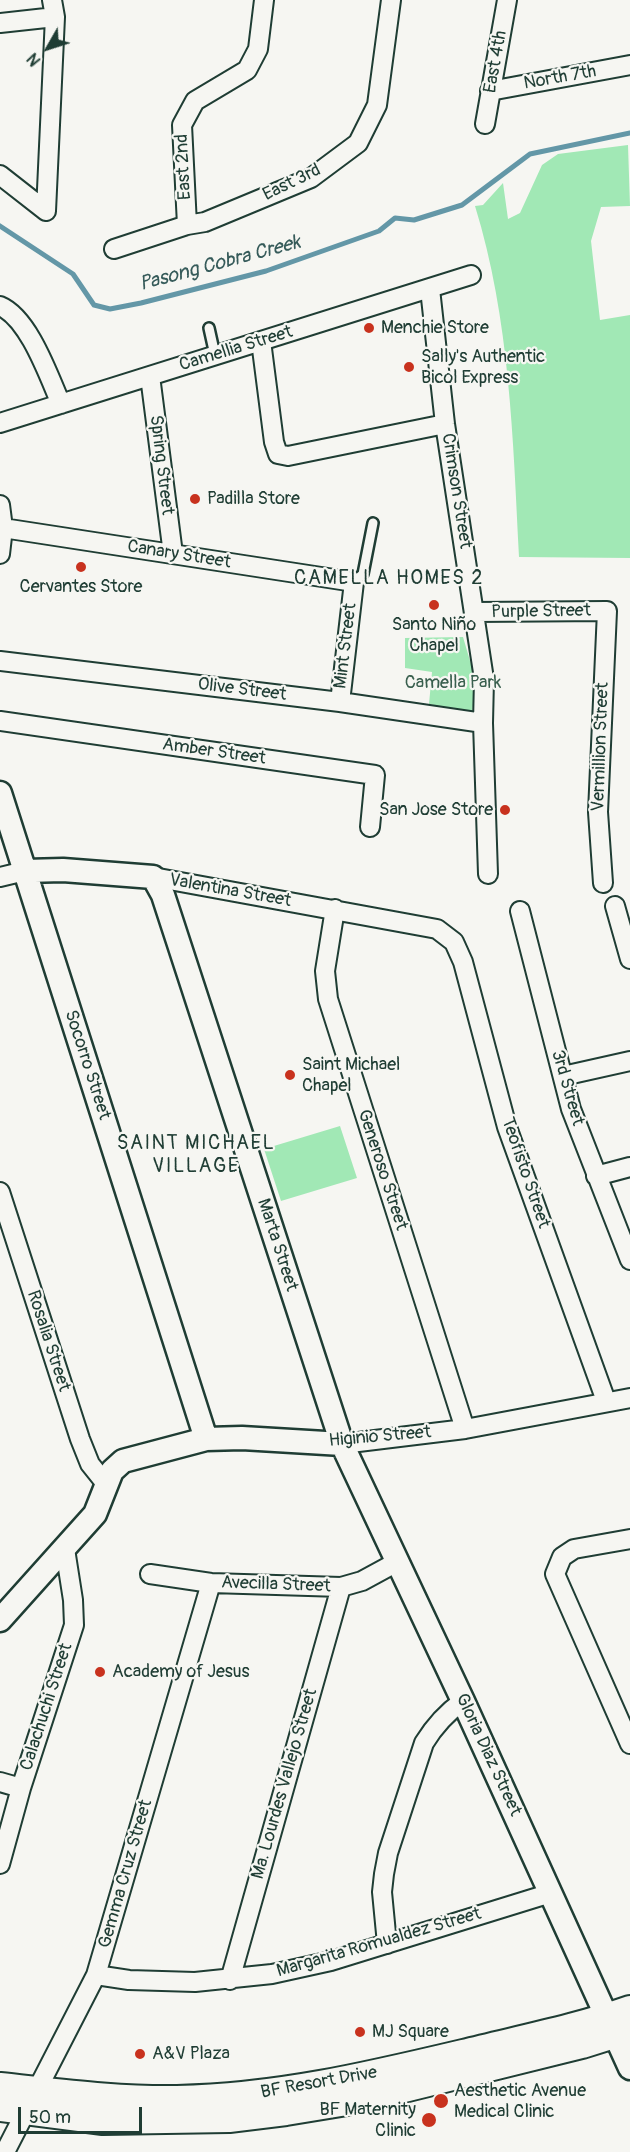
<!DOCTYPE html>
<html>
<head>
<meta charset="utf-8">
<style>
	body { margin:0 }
	#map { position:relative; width:630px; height:2152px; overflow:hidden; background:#f6f6f2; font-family:Pangolin,sans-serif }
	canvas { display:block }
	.north { position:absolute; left:18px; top:18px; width:60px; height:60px; -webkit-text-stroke:4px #f6f6f2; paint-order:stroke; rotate:231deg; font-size:16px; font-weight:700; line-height:24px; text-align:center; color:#1f3d34 }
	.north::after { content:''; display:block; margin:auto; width:21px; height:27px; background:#1f3d34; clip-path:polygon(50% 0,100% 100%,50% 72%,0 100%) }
	.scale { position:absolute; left:18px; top:2107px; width:124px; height:27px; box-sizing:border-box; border:3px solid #1f3d34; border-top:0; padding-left:8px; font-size:18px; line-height:21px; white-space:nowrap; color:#1f3d34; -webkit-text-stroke:4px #f6f6f2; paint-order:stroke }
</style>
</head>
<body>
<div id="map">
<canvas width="630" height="2152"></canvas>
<div class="north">N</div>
<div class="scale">50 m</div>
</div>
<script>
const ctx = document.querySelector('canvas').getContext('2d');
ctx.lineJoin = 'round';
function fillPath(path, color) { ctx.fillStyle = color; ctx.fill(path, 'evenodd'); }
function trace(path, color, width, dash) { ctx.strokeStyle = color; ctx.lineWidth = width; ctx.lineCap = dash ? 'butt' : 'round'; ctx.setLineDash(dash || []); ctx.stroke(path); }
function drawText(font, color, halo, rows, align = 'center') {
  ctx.font = font + ' Pangolin,sans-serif'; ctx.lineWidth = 4.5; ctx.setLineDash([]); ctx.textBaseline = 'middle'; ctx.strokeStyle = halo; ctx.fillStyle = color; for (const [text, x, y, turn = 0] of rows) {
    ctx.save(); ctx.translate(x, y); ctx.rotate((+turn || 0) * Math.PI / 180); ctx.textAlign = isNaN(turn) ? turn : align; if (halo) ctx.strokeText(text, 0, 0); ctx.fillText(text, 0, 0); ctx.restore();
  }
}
fillPath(new Path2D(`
	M628,145L630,206L601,207L591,241L600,320L630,315V558L519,557C513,439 510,319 475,206L483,205L503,183L508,219L520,213L542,165L558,154Z
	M463,637L476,681L472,713L429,704L432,672L405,668V638Z
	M340,1126L357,1178L281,1201L264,1149Z`), '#a1e8b5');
trace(new Path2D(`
	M0,226L73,274L94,305L110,309L141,303L266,271L379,231L395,218L414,220L462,205L530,154L630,133`), '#6397a7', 5);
const service = new Path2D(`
	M209,328L215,355
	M354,582L363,574L373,523`);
const minor = new Path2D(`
	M0,23L55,17
	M490,91L630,65
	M485,124L507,0
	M0,175L46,211
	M46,211L55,17L52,0
	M187,225L182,125L195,101L247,70L258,49L264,0
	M114,249L187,225L205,222L311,178L358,143L377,105L391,0
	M430,289L445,424L484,679L483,723L488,874
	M0,306C29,318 49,377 61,404
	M261,341L274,442L278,454L288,456L445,424
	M150,376L173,554
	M0,423L471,275
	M0,505L3,528L0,554
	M3,528L354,582L340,702
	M475,612L607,611L598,812L603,883
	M0,661L340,702L483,723
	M0,721L375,775L370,827
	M0,877L25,871
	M153,877L437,929L454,942L463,962L507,1127L606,1401
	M615,906L630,959
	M335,909L325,971L328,999L465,1429
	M520,911L571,1109L630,1260
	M563,1076L630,1061
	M596,1176L630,1167
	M0,1192L80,1439L90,1464L106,1484
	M342,1444L465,1429L630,1398
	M630,1539L574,1549L562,1557L555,1574L630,1744
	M150,1574L211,1583L341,1587L362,1581L397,1562
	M0,1782L21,1788
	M0,1864L21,1788L74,1625L73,1600L65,1549
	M387,1944L382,1892L384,1874L388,1853L424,1743C435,1725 446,1713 463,1701
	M96,1975L129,1980L195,1982L272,1974L331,1961L551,1893
	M230,1980L341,1587
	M5,2152L96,1975L211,1583`);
const tertiary = new Path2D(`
	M0,793L206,1439
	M25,871L63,870L153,877L163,895L342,1444L463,1701L630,2068
	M0,1620L95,1514L112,1471L123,1461L206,1439L242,1438L342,1444`);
const secondary = new Path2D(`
	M0,2086C58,2092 118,2100 177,2099C277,2097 366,2076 463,2053C519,2039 576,2028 630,2009
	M0,2108L103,2121L229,2119L286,2112L347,2102L408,2088L582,2045L630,2030`);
trace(service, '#1f3d34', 14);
trace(minor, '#1f3d34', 22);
trace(tertiary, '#1f3d34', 27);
trace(secondary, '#1f3d34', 30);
trace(service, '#f6f6f2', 9);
trace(minor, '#f6f6f2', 18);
trace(tertiary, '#f6f6f2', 22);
trace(secondary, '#f6f6f2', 26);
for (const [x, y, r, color] of [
	[369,328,6,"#c8321e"],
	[409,367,6,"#c8321e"],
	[195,499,6,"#c8321e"],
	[81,567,6,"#c8321e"],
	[434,605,6,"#c8321e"],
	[505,810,6,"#c8321e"],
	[290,1075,6,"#c8321e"],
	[100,1672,6,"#c8321e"],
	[360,2032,6,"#c8321e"],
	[140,2054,6,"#c8321e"],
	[441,2101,8,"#c8321e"],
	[429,2120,8,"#c8321e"]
]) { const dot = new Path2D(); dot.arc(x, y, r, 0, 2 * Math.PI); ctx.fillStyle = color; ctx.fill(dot); trace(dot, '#f6f6f2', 2); }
drawText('18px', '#1f3d34', '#f6f6f2', [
	["East 4th",496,62,-80],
	["North 7th",560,78,-10],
	["East 2nd",184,167,-93],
	["East 3rd",292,183,-26],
	["Camellia Street",236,349,-17],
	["Spring Street",161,465,83],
	["Crimson Street",456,491,81],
	["Canary Street",179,555,9],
	["Purple Street",541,612,-1],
	["Mint Street",346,646,-83],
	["Olive Street",242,690,7],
	["Vermillion Street",601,747,-88],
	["Amber Street",214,752,8],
	["Valentina Street",230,891,10],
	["Socorro Street",87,1065,72],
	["3rd Street",567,1088,74],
	["Generoso Street",382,1170,72],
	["Teofisto Street",525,1173,71],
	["Marta Street",277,1245,72],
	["Rosalia Street",48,1341,72],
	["Higinio Street",380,1437,-5],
	["Avecilla Street",276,1585,2],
	["Calachuchi Street",47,1707,-72],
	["Gloria Diaz Street",488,1755,65],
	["Ma. Lourdes Vallejo Street",285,1784,-74],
	["Gemma Cruz Street",126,1874,-74],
	["Margarita Romualdez Street",379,1943,-16],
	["BF Resort Drive",319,2083,-10]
]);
drawText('18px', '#1f3d34', '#f6f6f2', [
	["Menchie Store",381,328],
	["Sally's Authentic",421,357],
	["Bicol Express",421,378],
	["Padilla Store",207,499],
	["Cervantes Store",81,587,"center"],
	["Santo Niño",434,625,"center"],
	["Chapel",434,646,"center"],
	["San Jose Store",493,810,"right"],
	["Saint Michael",302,1065],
	["Chapel",302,1086],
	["Academy of Jesus",112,1672],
	["MJ Square",372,2032],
	["A&V Plaza",152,2054],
	["Aesthetic Avenue",454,2091],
	["Medical Clinic",454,2112],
	["BF Maternity",416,2110,"right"],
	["Clinic",416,2131,"right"]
], 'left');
drawText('18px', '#395f4e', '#f6f6f2', [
	["Camella Park",453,683]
]);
drawText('italic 20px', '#365b5a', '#f6f6f2', [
	["Pasong Cobra Creek",220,264,-15]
]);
ctx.letterSpacing = '1.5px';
drawText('20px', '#1f3d34', '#f6f6f2', [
	["CAMELLA HOMES 2",389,579],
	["SAINT MICHAEL",196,1144],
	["VILLAGE",196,1167]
]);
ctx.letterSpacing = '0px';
</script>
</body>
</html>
